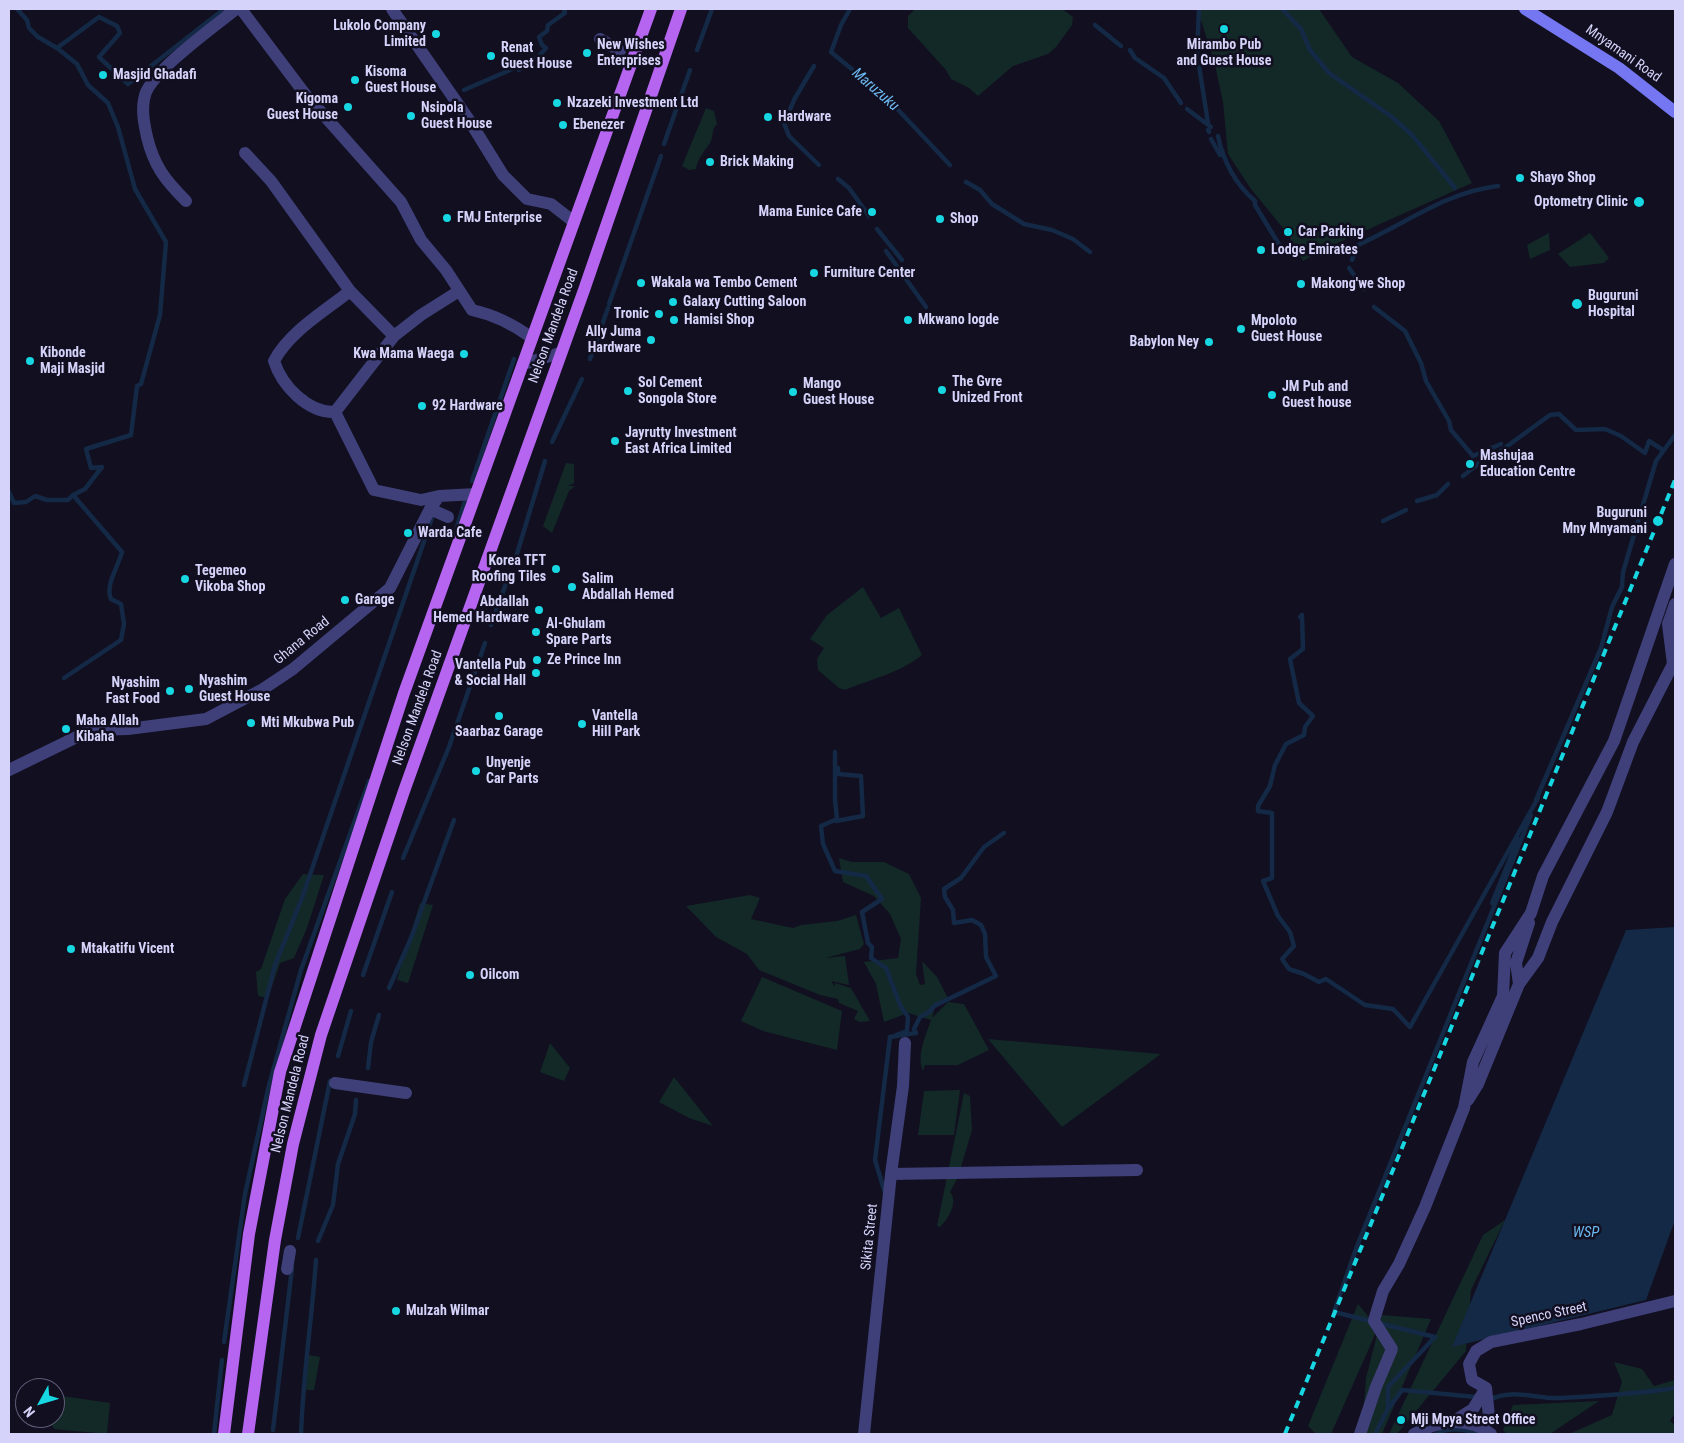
<!DOCTYPE html>
<html>
<head>
<meta charset="utf-8">
<style>
	body { margin:0 }
	#map { position:relative; width:1684px; height:1443px; overflow:hidden; background:#110f20; font-family:"Roboto Condensed",sans-serif }
	canvas { display:block }
	.frame { position:absolute; inset:0; border:10px solid #d5d3fa; pointer-events:none }
	.north { position:absolute; left:15px; top:1378px; width:50px; height:50px; box-sizing:border-box; background:#110f20; border:1px solid #5f5d77; border-radius:50%; rotate:231deg; font-size:14px; font-weight:700; line-height:20px; text-align:center; color:#d5d3fa }
	.north::after { content:''; display:block; margin:auto; width:18px; height:22px; background:#17d7e2; clip-path:polygon(50% 0,100% 100%,50% 72%,0 100%) }
</style>
</head>
<body>
<div id="map">
<canvas width="1684" height="1443"></canvas>
<div class="frame"></div>
<div class="north">N</div>
</div>
<script>
const ctx = document.querySelector('canvas').getContext('2d');
ctx.lineJoin = 'round';
function fillPath(path, color) { ctx.fillStyle = color; ctx.fill(path, 'evenodd'); }
function trace(path, color, width, dash) { ctx.strokeStyle = color; ctx.lineWidth = width; ctx.lineCap = dash ? 'butt' : 'round'; ctx.setLineDash(dash || []); ctx.stroke(path); }
function drawText(font, color, halo, rows, align = 'center') {
  ctx.font = font + ' "Roboto Condensed",sans-serif'; ctx.lineWidth = 5; ctx.setLineDash([]); ctx.textBaseline = 'middle'; ctx.strokeStyle = halo; ctx.fillStyle = color; for (const [text, x, y, turn = 0] of rows) {
    ctx.save(); ctx.translate(x, y); ctx.rotate((+turn || 0) * Math.PI / 180); ctx.textAlign = isNaN(turn) ? turn : align; if (halo) ctx.strokeText(text, 0, 0); ctx.fillText(text, 0, 0); ctx.restore();
  }
}
fillPath(new Path2D(`
	M915,9H1062L1073,17L1072,25L1056,47L1048,54L1013,66L978,96L969,88L951,79L946,70L908,28V16Z
	M1201,9H1319L1352,57L1398,83L1439,121L1472,183L1333,245L1303,261L1287,233L1251,189L1228,154L1223,102L1214,61L1199,14Z
	M706,108L714,111L717,124C711,129 714,136 710,143C704,152 698,158 696,169L689,170L682,166Z
	M1549,233L1550,250L1530,259L1527,245Z
	M1590,233L1609,258L1604,263L1570,267L1558,254Z
	M566,463L574,464V483L568,486H575L569,491L552,533L543,526Z
	M863,587L881,618L899,608L922,655C900,673 871,679 845,690L839,688L818,670L817,659L824,648L810,639L827,615Z
	M839,858L852,862H884L909,874L921,898L916,974L920,985L925,984L922,961L937,977L949,1000L935,1008L932,1018L948,1002L964,1004L989,1050L958,1065H925L923,1071C916,1056 926,1035 931,1020L908,1013L884,1022L876,984L864,962L898,958L901,939L890,914L874,896L843,882Z
	M303,874L324,875L307,928L294,958L280,963L268,998L258,996L256,972L261,969L285,899Z
	M750,895L760,898L751,919L793,928L801,925L837,921L856,915L864,944L860,949L825,958L845,956L849,985L831,981L835,987V983L851,988L870,1021L860,1022L854,1019L858,1011L839,1003L838,999L820,995L759,970L747,954L716,937L686,906Z
	M420,903L433,905L408,983L397,980Z
	M762,977L842,1011L837,1050L763,1031L741,1021Z
	M988,1039L1161,1054L1062,1127Z
	M550,1043L570,1068L564,1081L540,1072Z
	M674,1077L713,1126L689,1118L659,1102Z
	M960,1090L954,1135H918L924,1091Z
	M964,1093L970,1096L972,1130L958,1177L950,1192C959,1202 948,1219 940,1227L937,1226Z
	M1505,1220L1471,1290L1466,1351L1397,1434H1389L1483,1235Z
	M1358,1304L1378,1328L1331,1434H1316L1308,1426Z
	M1382,1315L1431,1319L1382,1434H1362L1366,1378Z
	M308,1355L320,1357L314,1390H306Z
	M1614,1362L1642,1369L1654,1386L1675,1380V1413L1670,1421L1675,1425V1434H1569L1612,1415L1622,1382Z
	M55,1395L110,1403L107,1434L54,1429L48,1418H55Z
	M1599,1401L1550,1434H1507L1503,1430L1513,1405Z`), '#132927');
fillPath(new Path2D(`
	M1675,927V1220L1646,1300L1452,1347L1626,930Z`), '#142945');
trace(new Path2D(`
	M17,9L27,20L29,28L38,37L57,48L77,64L88,85L108,103L118,127L135,189L166,242L160,315L141,384L137,386L131,435L86,449L91,468L102,467L85,489L73,495
	M850,9L841,25L831,52L887,98L950,165
	M1199,9L1197,53L1208,123
	M1282,9L1301,29L1310,50L1329,73L1392,117L1412,135L1455,188
	M1095,25L1121,46
	M57,48L99,17L117,26L120,33L99,57L128,84L224,9
	M697,50L712,9
	M1130,50L1135,58L1164,78L1181,103
	M814,66L795,98L784,123L789,136L819,165
	M464,90L517,67L519,70L539,56L546,48L542,45L539,37L547,31L548,25L565,13L564,9
	M1187,109L1211,127
	M1208,130L1209,132
	M1218,136C1223,161 1236,185 1255,201V205L1283,251L1303,252
	M1211,139L1220,155
	M664,144L690,70
	M838,179L849,188L869,216
	M966,182L980,190L992,204L1024,224L1052,230L1073,239L1090,252
	M877,229L902,260
	M886,251L926,307
	M1352,260L1358,245C1405,224 1446,192 1498,186
	M1349,268L1364,289
	M609,304L661,156
	M1374,307L1405,331L1421,363L1426,381L1449,421L1451,430L1473,456L1501,444
	M590,359L608,308
	M552,442L582,379
	M1499,452L1550,415L1559,414L1576,430L1605,429L1621,436L1645,453L1649,441L1663,450
	M1463,476L1488,456
	M472,481L514,359
	M9,492L14,503L26,502L35,496L47,500H68L73,495L122,552C118,567 105,585 111,599L121,604L124,624L121,640L64,678
	M1417,501L1437,495L1448,484
	M1383,521L1406,510
	M455,533L465,501
	M516,557L545,461
	M1300,617L1302,615L1303,649L1290,659L1299,703L1313,716L1305,727L1304,735L1286,744L1275,765L1270,786L1258,806V811L1272,813V878L1263,881L1278,916L1290,932L1294,946L1282,959L1289,969L1304,974L1319,982L1326,979L1365,1005L1393,1009L1410,1027L1538,798
	M491,625L508,578
	M835,752V800L837,819L821,826L823,844L835,871L866,876L882,899L862,912L868,943L872,947L871,958L886,968L900,1005L908,1017L907,1031L896,1035
	M1536,800L1601,648L1612,607L1622,587L1623,572L1656,461L1675,435
	M836,821L863,816L861,776L838,774V768
	M403,858L449,747L485,643
	M1492,903L1518,839
	M363,975L392,892
	M389,988L411,938L454,820
	M338,1056L351,1011
	M368,1068L371,1042L379,1015
	M244,1085L275,965L302,898L433,515
	M885,1193L875,1160L890,1037L916,1033L914,1029L920,1017L929,1012L934,1006L996,976L986,957L985,934L981,925L972,920L954,923L953,910L945,897L944,889L961,878L984,847L1004,833
	M298,1238L330,1081
	M318,1241L333,1205L338,1164L355,1114L356,1100
	M224,1342L245,1194L269,1085L301,970L369,781
	M1489,1400C1511,1388 1536,1399 1560,1398C1599,1396 1638,1394 1675,1388
	M1389,1408L1402,1390L1476,1397
	M273,1430L292,1268
	M214,1434L222,1360
	M301,1434C303,1376 312,1318 316,1260
	M1375,1434L1388,1409V1387L1435,1337L1334,1312L1357,1246L1531,815
	M1436,1434C1447,1426 1468,1430 1481,1434`), '#142945', 4.5);
trace(new Path2D(`
	M241,9L305,94L401,202L421,240L446,270L472,310C495,315 513,324 532,338
	M392,9L469,120L503,175L527,199L551,204L574,222
	M600,39L620,51
	M245,153L271,181L350,291C325,311 289,332 274,361C282,386 308,413 335,412L394,336L421,315L459,291
	M186,201C165,180 154,166 147,137C144,123 141,110 145,95C152,71 215,26 236,9
	M350,291L394,336
	M523,364L560,353
	M335,412L374,490L421,500L439,496
	M430,509L448,517
	M9,770L91,730L128,729L206,719L263,689L293,669L390,588L430,509L439,496L476,494
	M1519,984L1538,958L1552,922L1607,812L1633,742L1673,664L1668,624L1675,604
	M335,1083L406,1093
	M1468,1100L1478,1084L1519,984L1516,963L1529,923
	M891,1174L1137,1170
	M287,1269L290,1251
	M1486,1388L1472,1380L1469,1364L1476,1351L1491,1342L1581,1324L1675,1301
	M1454,1421L1473,1409L1486,1388
	M1482,1427L1489,1416L1486,1388
	M864,1434L891,1174L903,1086L905,1043
	M1360,1434L1376,1387L1392,1349L1374,1321L1375,1317L1383,1291L1399,1264L1425,1207L1464,1108L1473,1062L1503,996L1505,953L1531,913L1543,876L1614,741L1675,564
	M1414,1434C1439,1420 1468,1416 1491,1434`), '#3f407a', 12);
trace(new Path2D(`
	M1525,9L1619,68L1675,112`), '#7477f1', 12);
trace(new Path2D(`
	M224,1434L249,1234L280,1072L404,693L651,9
	M248,1434L275,1240L293,1144L321,1035L404,791L584,290L681,9`), '#b565ef', 12);
trace(new Path2D(`
	M1285,1434L1675,480`), '#17d7e2', 4, [8, 6]);
for (const [x, y, r, color] of [
	[1224,29,5,"#17d7e2"],
	[436,34,5,"#17d7e2"],
	[587,53,5,"#17d7e2"],
	[491,56,5,"#17d7e2"],
	[103,75,5,"#17d7e2"],
	[355,80,5,"#17d7e2"],
	[557,103,5,"#17d7e2"],
	[348,107,5,"#17d7e2"],
	[411,116,5,"#17d7e2"],
	[768,117,5,"#17d7e2"],
	[563,125,5,"#17d7e2"],
	[710,162,5,"#17d7e2"],
	[1520,178,5,"#17d7e2"],
	[1639,202,6,"#17d7e2"],
	[872,212,5,"#17d7e2"],
	[447,218,5,"#17d7e2"],
	[940,219,5,"#17d7e2"],
	[1288,232,5,"#17d7e2"],
	[1261,250,5,"#17d7e2"],
	[814,273,5,"#17d7e2"],
	[641,283,5,"#17d7e2"],
	[1301,284,5,"#17d7e2"],
	[673,302,5,"#17d7e2"],
	[1577,304,6,"#17d7e2"],
	[659,314,5,"#17d7e2"],
	[674,320,5,"#17d7e2"],
	[908,320,5,"#17d7e2"],
	[1241,329,5,"#17d7e2"],
	[651,340,5,"#17d7e2"],
	[1209,342,5,"#17d7e2"],
	[464,354,5,"#17d7e2"],
	[30,361,5,"#17d7e2"],
	[942,390,5,"#17d7e2"],
	[628,391,5,"#17d7e2"],
	[793,392,5,"#17d7e2"],
	[1272,395,5,"#17d7e2"],
	[422,406,5,"#17d7e2"],
	[615,441,5,"#17d7e2"],
	[1470,464,5,"#17d7e2"],
	[1658,521,6,"#17d7e2"],
	[408,533,5,"#17d7e2"],
	[556,569,5,"#17d7e2"],
	[185,579,5,"#17d7e2"],
	[572,587,5,"#17d7e2"],
	[345,600,5,"#17d7e2"],
	[539,610,5,"#17d7e2"],
	[536,632,5,"#17d7e2"],
	[537,660,5,"#17d7e2"],
	[536,673,5,"#17d7e2"],
	[189,689,5,"#17d7e2"],
	[170,691,5,"#17d7e2"],
	[499,716,5,"#17d7e2"],
	[251,723,5,"#17d7e2"],
	[582,724,5,"#17d7e2"],
	[66,729,5,"#17d7e2"],
	[476,771,5,"#17d7e2"],
	[71,949,5,"#17d7e2"],
	[470,975,5,"#17d7e2"],
	[396,1311,5,"#17d7e2"],
	[1401,1420,5,"#17d7e2"]
]) { const dot = new Path2D(); dot.arc(x, y, r, 0, 2 * Math.PI); ctx.fillStyle = color; ctx.fill(dot); trace(dot, '#110f20', 2); }
drawText('bold 14px', '#d5d3fa', '#110f20', [
	["Lukolo Company",426,26,"right"],
	["Limited",426,42,"right"],
	["New Wishes",597,45],
	["Enterprises",597,61],
	["Mirambo Pub",1224,45,"center"],
	["and Guest House",1224,61,"center"],
	["Renat",501,48],
	["Guest House",501,64],
	["Kisoma",365,72],
	["Guest House",365,88],
	["Masjid Ghadafi",113,75],
	["Kigoma",338,99,"right"],
	["Guest House",338,115,"right"],
	["Nzazeki Investment Ltd",567,103],
	["Nsipola",421,108],
	["Guest House",421,124],
	["Hardware",778,117],
	["Ebenezer",573,125],
	["Brick Making",720,162],
	["Shayo Shop",1530,178],
	["Optometry Clinic",1628,202,"right"],
	["Mama Eunice Cafe",862,212,"right"],
	["FMJ Enterprise",457,218],
	["Shop",950,219],
	["Car Parking",1298,232],
	["Lodge Emirates",1271,250],
	["Furniture Center",824,273],
	["Wakala wa Tembo Cement",651,283],
	["Makong'we Shop",1311,284],
	["Buguruni",1588,296],
	["Hospital",1588,312],
	["Galaxy Cutting Saloon",683,302],
	["Tronic",649,314,"right"],
	["Hamisi Shop",684,320],
	["Mkwano logde",918,320],
	["Mpoloto",1251,321],
	["Guest House",1251,337],
	["Ally Juma",641,332,"right"],
	["Hardware",641,348,"right"],
	["Babylon Ney",1199,342,"right"],
	["Kibonde",40,353],
	["Maji Masjid",40,369],
	["Kwa Mama Waega",454,354,"right"],
	["The Gvre",952,382],
	["Unized Front",952,398],
	["Sol Cement",638,383],
	["Songola Store",638,399],
	["Mango",803,384],
	["Guest House",803,400],
	["JM Pub and",1282,387],
	["Guest house",1282,403],
	["92 Hardware",432,406],
	["Jayrutty Investment",625,433],
	["East Africa Limited",625,449],
	["Mashujaa",1480,456],
	["Education Centre",1480,472],
	["Buguruni",1647,513,"right"],
	["Mny Mnyamani",1647,529,"right"],
	["Warda Cafe",418,533],
	["Korea TFT",546,561,"right"],
	["Roofing Tiles",546,577,"right"],
	["Tegemeo",195,571],
	["Vikoba Shop",195,587],
	["Salim",582,579],
	["Abdallah Hemed",582,595],
	["Garage",355,600],
	["Abdallah",529,602,"right"],
	["Hemed Hardware",529,618,"right"],
	["Al-Ghulam",546,624],
	["Spare Parts",546,640],
	["Ze Prince Inn",547,660],
	["Vantella Pub",526,665,"right"],
	["& Social Hall",526,681,"right"],
	["Nyashim",199,681],
	["Guest House",199,697],
	["Nyashim",160,683,"right"],
	["Fast Food",160,699,"right"],
	["Vantella",592,716],
	["Hill Park",592,732],
	["Maha Allah",76,721],
	["Kibaha",76,737],
	["Mti Mkubwa Pub",261,723],
	["Saarbaz Garage",499,732,"center"],
	["Unyenje",486,763],
	["Car Parts",486,779],
	["Mtakatifu Vicent",81,949],
	["Oilcom",480,975],
	["Mulzah Wilmar",406,1311],
	["Mji Mpya Street Office",1411,1420]
], 'left');
drawText('14px', '#d5d3fa', '#110f20', [
	["Mnyamani Road",1623,54,35],
	["Nelson Mandela Road",554,326,-70],
	["Ghana Road",302,641,-39],
	["Nelson Mandela Road",418,708,-70],
	["Nelson Mandela Road",291,1094,-76],
	["Sikita Street",870,1237,-84],
	["Spenco Street",1549,1315,-12]
]);
drawText('italic 15px', '#6cb9f0', '#110f20', [
	["Maruzuku",875,90,41],
	["WSP",1586,1233]
]);
</script>
</body>
</html>
